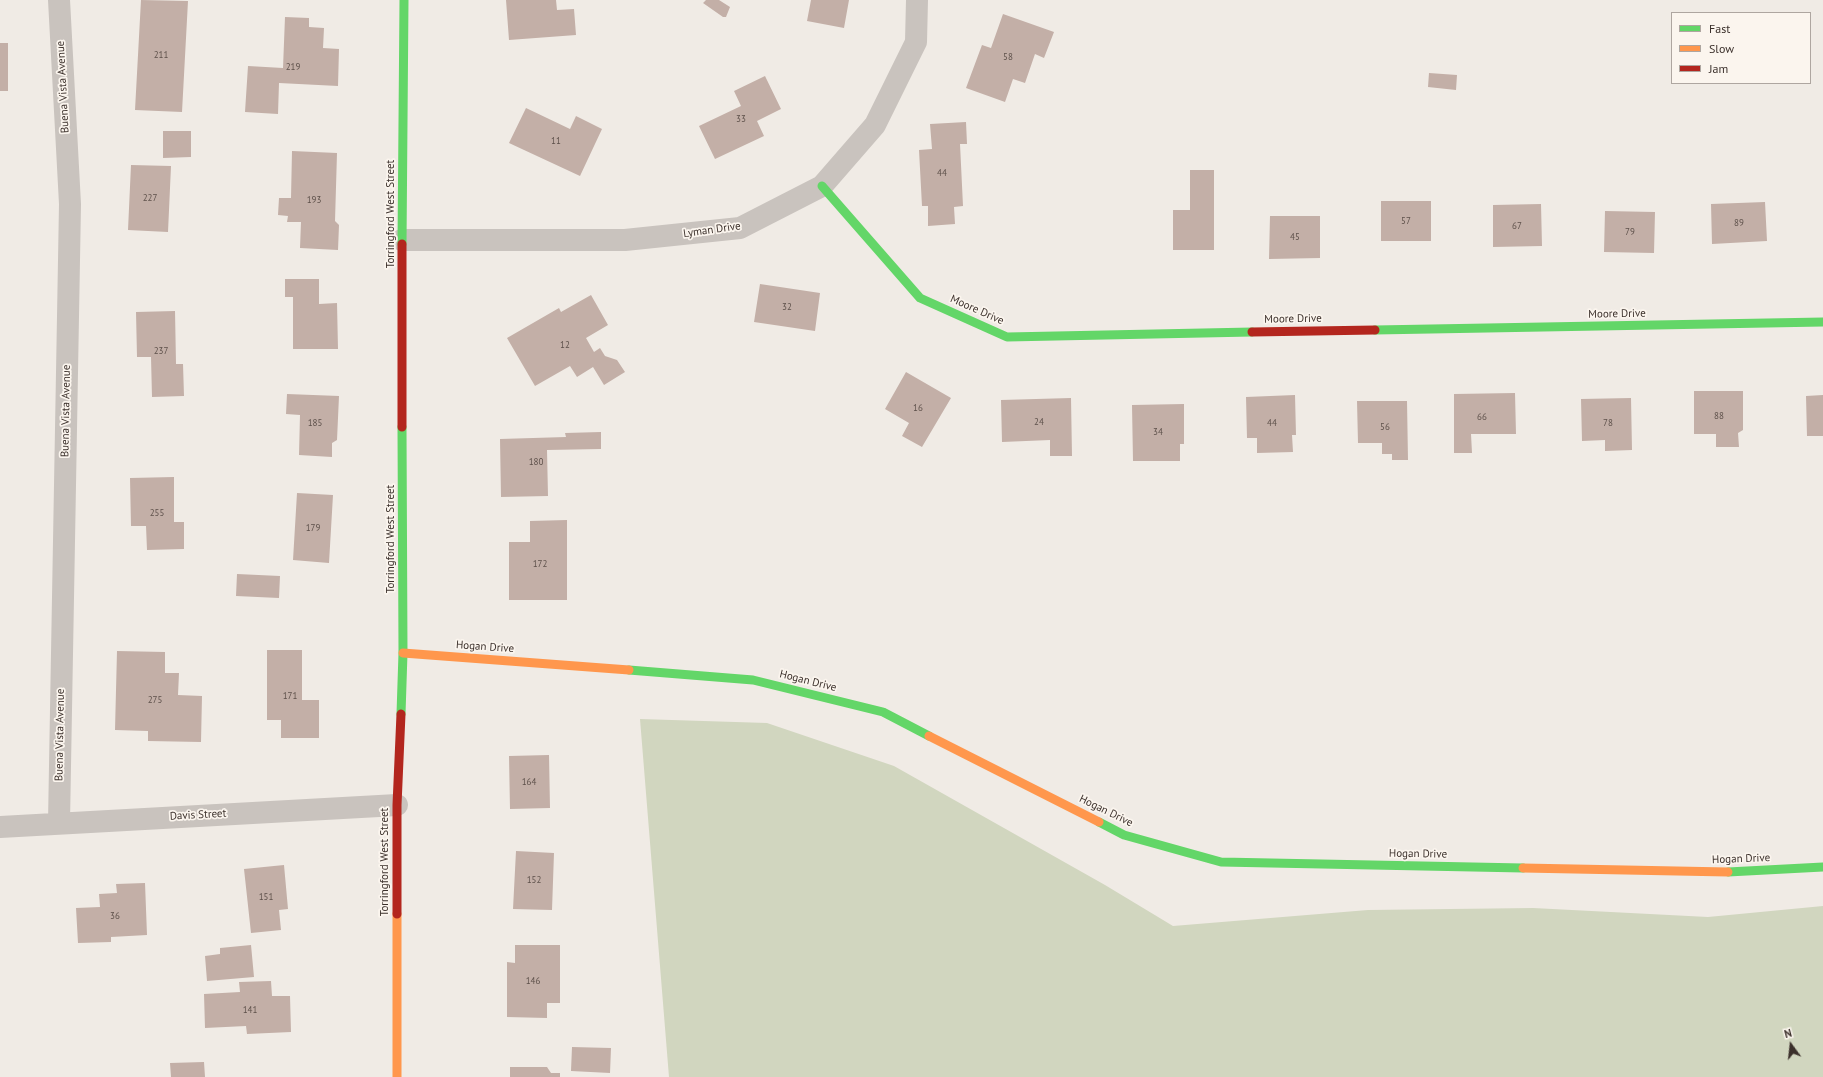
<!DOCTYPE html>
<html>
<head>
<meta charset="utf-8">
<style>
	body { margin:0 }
	#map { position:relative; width:1823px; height:1077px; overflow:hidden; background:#f0ebe5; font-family:"PT Sans",sans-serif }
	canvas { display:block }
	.legend { position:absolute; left:1671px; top:12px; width:140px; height:72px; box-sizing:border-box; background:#fbf5ee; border:1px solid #aea6a0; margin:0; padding:5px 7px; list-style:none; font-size:12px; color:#3b302b }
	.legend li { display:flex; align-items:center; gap:8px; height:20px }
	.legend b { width:20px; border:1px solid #aea6a0 }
	.north { position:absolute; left:1771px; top:1025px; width:40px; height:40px; -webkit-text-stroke:3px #fbf5ee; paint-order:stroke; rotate:345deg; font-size:11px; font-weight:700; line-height:16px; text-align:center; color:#3b302b }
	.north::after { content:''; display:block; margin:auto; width:14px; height:18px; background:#3b302b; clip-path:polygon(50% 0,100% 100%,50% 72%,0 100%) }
</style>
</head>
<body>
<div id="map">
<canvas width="1823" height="1077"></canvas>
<ul class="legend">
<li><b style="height:5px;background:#63d668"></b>Fast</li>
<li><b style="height:5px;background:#ff974d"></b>Slow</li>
<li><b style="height:5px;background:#b3261e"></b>Jam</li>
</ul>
<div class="north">N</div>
</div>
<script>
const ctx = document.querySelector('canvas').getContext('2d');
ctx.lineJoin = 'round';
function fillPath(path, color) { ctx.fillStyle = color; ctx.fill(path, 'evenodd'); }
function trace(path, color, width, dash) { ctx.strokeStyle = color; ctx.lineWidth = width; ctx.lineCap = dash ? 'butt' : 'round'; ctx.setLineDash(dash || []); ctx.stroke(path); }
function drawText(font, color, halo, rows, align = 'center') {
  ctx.font = font + ' "PT Sans",sans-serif'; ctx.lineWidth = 3.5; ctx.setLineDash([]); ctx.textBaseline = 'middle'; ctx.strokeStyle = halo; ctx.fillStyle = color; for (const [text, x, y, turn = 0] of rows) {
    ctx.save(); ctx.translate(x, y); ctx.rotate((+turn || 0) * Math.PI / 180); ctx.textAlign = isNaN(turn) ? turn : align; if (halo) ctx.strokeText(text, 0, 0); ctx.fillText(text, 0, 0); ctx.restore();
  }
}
fillPath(new Path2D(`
	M640,719L767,723L894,766L1105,885L1173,926L1368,910L1533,908L1708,917L1823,906V1077H669Z`), '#d1d6bf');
fillPath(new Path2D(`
	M141,0L188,1L182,112L135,110Z
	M506,0H556L557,10L574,9L576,35L509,40Z
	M706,0H719L730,7L726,17H723L703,3Z
	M811,0H849L844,28L807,21Z
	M1003,14L1054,32L1044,58L1035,54L1025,83L1013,79L1005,102L966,88L982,45L991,48Z
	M285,17L309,18V27L324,28L323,48L339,49L338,86L279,83L278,114L245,112L248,66L283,68Z
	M0,43H8V91H0Z
	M1429,73L1457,75L1456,90L1428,87Z
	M765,76L781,109L757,121L764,136L715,159L699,126L741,106L734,91Z
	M526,108L570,129L576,116L602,129L580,176L509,143Z
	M966,122L967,144H960L963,206L954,207L955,224L928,226V206H922L919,150L932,149L930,124Z
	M163,131H191V157L163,158Z
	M292,151L337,153L335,221L339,225L338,250L300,248L301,222H287L288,216L278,215L279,198H291Z
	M131,165L171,166L168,232L128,230Z
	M1190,170H1214V250H1173V210H1190Z
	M1381,201H1431V241H1381Z
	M1765,202L1767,241L1712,244L1711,204Z
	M1541,204L1542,246L1493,247V205Z
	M1605,211L1655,212L1654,253L1604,252Z
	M1270,216H1320V258L1269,259Z
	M285,279H319V304L337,303L338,349H293V297H285Z
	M760,284L820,293L815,331L754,322Z
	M591,295L608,325L586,338L594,352L600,348L605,356L617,360L625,372L604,385L593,367L577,377L570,366L535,386L507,338L559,308L561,312Z
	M175,311L176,364H183L184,396L152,397L151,357H137L136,312Z
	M906,372L951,398L922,447L902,436L909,423L885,409Z
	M1694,391H1743V430L1738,433L1739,447H1716V434H1694Z
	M1515,393L1516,434H1471L1472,453H1454V394Z
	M287,394L339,396L337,440L332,443V457L299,455L300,415L286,414Z
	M1295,395L1296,435H1292L1293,452L1257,453V438H1247L1246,397Z
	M1823,395V436H1807L1806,396Z
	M1071,398L1072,456H1050V440L1002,442L1001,400Z
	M1631,398L1632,450L1605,451V440L1582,441L1581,399Z
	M1357,401H1407L1408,460H1392V454H1382V443H1358Z
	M1184,404V444H1180V461H1133L1132,405Z
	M601,432V449L547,450L548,496L501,497L500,439L566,437L565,433Z
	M174,477V522H184V549L147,550L146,526H131L130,478Z
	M297,493L333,495L329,563L293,560Z
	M567,520V600H509V542H530V521Z
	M237,574L280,576L279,598L236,596Z
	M267,650H302V700H319V738H281V720H267Z
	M117,651L165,652V673H179L178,695L202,696L201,742L148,741V731L115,730Z
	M549,755L550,808L510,809L509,756Z
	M516,851L554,853L552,910L513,909Z
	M284,865L288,909L279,910L281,930L251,933L244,869Z
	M145,883L147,935L111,937V942L78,943L76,908L100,907L99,894L117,893L116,884Z
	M251,945L254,977L207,981L205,956L220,954V948Z
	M515,945H560V1003H547V1018L507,1017V962L515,963Z
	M271,981L272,996H290L291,1032L247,1034L246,1026L205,1028L204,994L240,992L239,982Z
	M572,1047L611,1048L610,1073L571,1071Z
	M204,1062L205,1077H171L170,1063Z
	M510,1067H547L551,1073H560V1077H510Z`), '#c3afa7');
trace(new Path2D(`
	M59,0L70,204L59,822
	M402,240H625L740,228L822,186L875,125L916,42L917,0
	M0,827L397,805`), '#c9c3be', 22);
trace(new Path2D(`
	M822,186L920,298L1007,337L1252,332
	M402,244L404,0
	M1375,330L1823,322
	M629,670L753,680L883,712L929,736
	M401,714L403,653L402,427
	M1099,822L1124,835L1221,862L1523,868
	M1728,872L1823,867`), '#63d668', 9);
trace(new Path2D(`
	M403,653L629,670
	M929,736L1099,822
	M1523,868L1728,872
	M397,914V1077`), '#ff974d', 9);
trace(new Path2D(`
	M402,244V427
	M1252,332L1375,330
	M397,914V805L401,714`), '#b3261e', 9);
drawText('9px', '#5d504a', null, [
	["211",161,55],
	["58",1008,57],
	["219",293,67],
	["33",741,119],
	["11",556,141],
	["44",942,173],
	["227",150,198],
	["193",314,200],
	["57",1406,221],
	["89",1739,223],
	["67",1517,226],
	["79",1630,232],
	["45",1295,237],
	["32",787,307],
	["12",565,345],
	["237",161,351],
	["16",918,408],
	["88",1719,416],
	["66",1482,417],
	["24",1039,422],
	["185",315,423],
	["44",1272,423],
	["78",1608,423],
	["56",1385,427],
	["34",1158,432],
	["180",536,462],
	["255",157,513],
	["179",313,528],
	["172",540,564],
	["171",290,696],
	["275",155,700],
	["164",529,782],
	["152",534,880],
	["151",266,897],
	["36",115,916],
	["146",533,981],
	["141",250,1010]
]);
drawText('11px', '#3b302b', '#fbf5ee', [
	["Buena Vista Avenue",63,87,-93],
	["Torringford West Street",391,214,-90],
	["Lyman Drive",712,230,-8],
	["Moore Drive",977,310,24],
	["Moore Drive",1617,314,-1],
	["Moore Drive",1293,319,-1],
	["Buena Vista Avenue",66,411,-89],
	["Torringford West Street",391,539,-90],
	["Hogan Drive",485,647,4],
	["Hogan Drive",808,681,14],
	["Buena Vista Avenue",60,735,-89],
	["Hogan Drive",1106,811,26],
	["Davis Street",198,815,-3],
	["Hogan Drive",1418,854,1],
	["Hogan Drive",1741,859,-2],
	["Torringford West Street",385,862,-90]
]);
</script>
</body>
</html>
